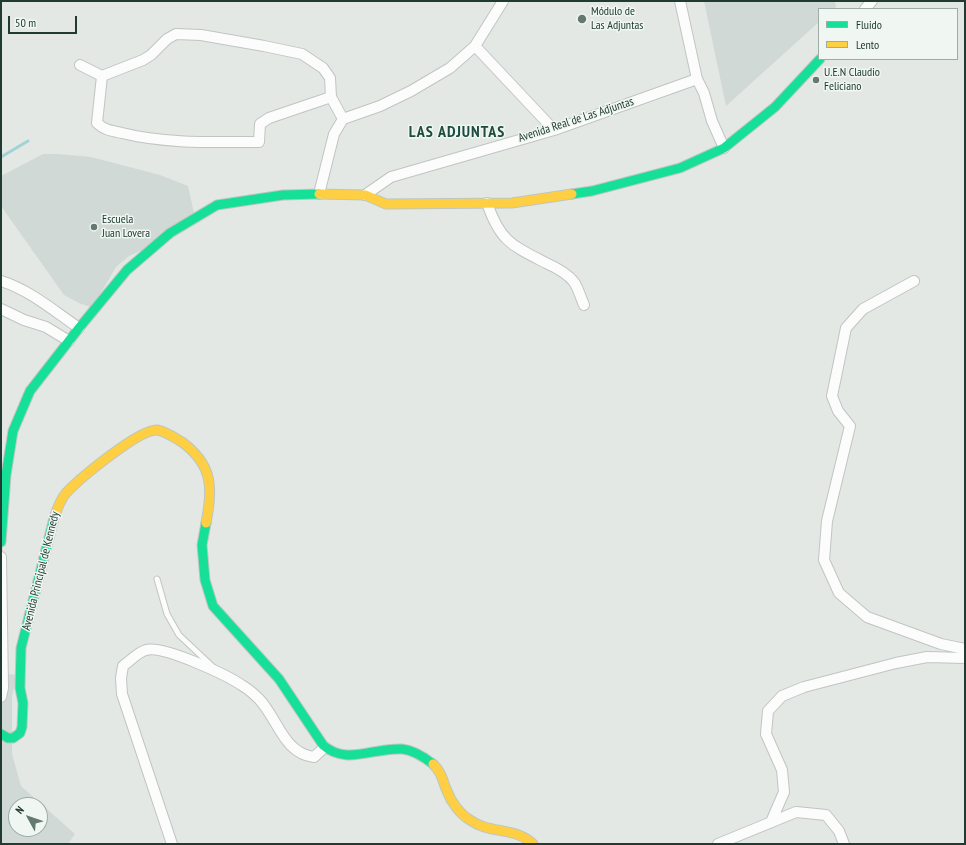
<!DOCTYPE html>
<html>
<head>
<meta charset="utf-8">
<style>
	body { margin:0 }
	#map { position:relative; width:966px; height:845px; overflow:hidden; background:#e3e8e5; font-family:"PT Sans Narrow",sans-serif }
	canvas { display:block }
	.frame { position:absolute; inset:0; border:2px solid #213b32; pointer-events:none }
	.legend { position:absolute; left:818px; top:8px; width:140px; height:52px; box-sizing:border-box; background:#f0f7f3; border:1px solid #9daca6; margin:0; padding:5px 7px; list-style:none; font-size:12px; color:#213b32 }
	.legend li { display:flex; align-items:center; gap:8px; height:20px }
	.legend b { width:20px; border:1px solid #9daca6 }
	.north { position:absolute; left:8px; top:797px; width:40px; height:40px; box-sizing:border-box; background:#f0f7f3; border:1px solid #9daca6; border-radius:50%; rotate:310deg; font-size:11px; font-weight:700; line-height:16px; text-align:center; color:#213b32 }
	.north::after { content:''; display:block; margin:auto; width:14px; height:18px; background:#657871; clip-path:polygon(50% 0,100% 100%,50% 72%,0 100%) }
	.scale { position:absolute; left:8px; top:16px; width:69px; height:18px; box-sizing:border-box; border:2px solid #213b32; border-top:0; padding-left:5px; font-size:12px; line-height:14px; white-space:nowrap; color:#213b32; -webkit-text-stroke:3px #f0f7f3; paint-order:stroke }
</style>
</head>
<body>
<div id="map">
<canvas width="966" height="845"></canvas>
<div class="frame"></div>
<ul class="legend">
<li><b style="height:5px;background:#16e098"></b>Fluido</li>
<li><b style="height:5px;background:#ffcf43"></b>Lento</li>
</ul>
<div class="north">N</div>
<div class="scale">50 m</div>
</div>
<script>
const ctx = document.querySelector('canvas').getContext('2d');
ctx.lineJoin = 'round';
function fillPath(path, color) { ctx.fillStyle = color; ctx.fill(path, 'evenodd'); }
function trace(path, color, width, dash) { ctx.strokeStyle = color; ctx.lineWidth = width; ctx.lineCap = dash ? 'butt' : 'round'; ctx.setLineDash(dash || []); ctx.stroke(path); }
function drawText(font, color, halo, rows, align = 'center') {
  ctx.font = font + ' "PT Sans Narrow",sans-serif'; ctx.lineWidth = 3; ctx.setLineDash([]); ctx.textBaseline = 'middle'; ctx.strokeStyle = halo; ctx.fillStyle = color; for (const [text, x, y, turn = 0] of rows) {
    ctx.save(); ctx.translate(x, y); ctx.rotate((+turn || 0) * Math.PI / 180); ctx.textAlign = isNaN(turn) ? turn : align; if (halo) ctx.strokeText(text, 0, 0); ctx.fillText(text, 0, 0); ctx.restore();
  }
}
fillPath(new Path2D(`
	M704,1H835L836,7L834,9H819V22L726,106Z
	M43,154H58L91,157L160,175L188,186L194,213L147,248L129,256L116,267L98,298L90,307L79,303L64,295L1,206V191L2,186L1,184V176Z
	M1,533L3,534L1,673L17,675L12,696V754L21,786L75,834L68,844H1ZM16,805H40V829H16Z`), '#d0d9d5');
trace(new Path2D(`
	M1,157L28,141`), '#a3d2d6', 3);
const lane = new Path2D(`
	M157,579L167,614L179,635L212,666`);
const street = new Path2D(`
	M680,1L697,79L704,93L712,121L724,148
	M865,9L872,1
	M475,46L554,130
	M80,65L102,76L97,123C104,130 112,131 122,133C166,144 213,142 259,142L260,124L269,118L331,97
	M102,76L143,60L151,55L167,39L176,34L201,35L264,46L302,54L323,68L330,78L331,97L343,119
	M319,194L334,134L343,119L380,106L411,91L450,68L475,46L503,1
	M365,195L391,177L554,130L697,79
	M487,203C500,241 511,245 546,263C555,267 567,273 574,282C578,288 581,298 584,305
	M1,281C30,290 54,311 79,328
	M914,281L863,309L846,328L832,396L838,411L850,426L827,521L824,560L839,593L867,617L941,644L965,649
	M1,309L24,320L46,327L69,341
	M1,557L3,688L1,697
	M771,822L784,792L782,770L766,734L768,711L782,696L804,687L896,663L927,657L965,658
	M172,844L122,694L121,678L123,666C130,661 138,652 146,650C163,645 227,675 243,686C248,689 255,695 259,699C278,719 283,753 314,757L325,747
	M718,844L796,812L826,815L839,831L844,844`);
const fast = new Path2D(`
	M572,194L592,191L680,168L724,148L775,107L820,59
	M206,523L202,545L205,580L213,606L279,679L323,745C346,766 375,747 402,749C413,750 424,757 433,764
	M1,542L6,475L13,431L30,391L79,328L127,270L170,233L217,205L283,195L319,194
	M1,734L8,738H13L20,733L22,727L23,703L20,688L21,648L54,518`);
const slow = new Path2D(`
	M319,194L365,195L386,204L512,203L572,194
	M54,518C57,509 60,500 66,493C79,479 139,429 157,430C165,431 175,438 182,442C213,465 213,488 206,523
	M433,764C443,774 442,780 447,791C451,802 460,814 470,820C489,834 516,827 533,844`);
trace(lane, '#c0c5c2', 7);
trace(street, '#c0c5c2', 12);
trace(fast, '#bec6c2', 11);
trace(slow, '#bec6c2', 11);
trace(lane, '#fbfcfb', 5);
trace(street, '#fbfcfb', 10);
trace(fast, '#16e098', 9);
trace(slow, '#ffcf43', 9);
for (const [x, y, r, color] of [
	[582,19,5,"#657871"],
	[816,80,4,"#657871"],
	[94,227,4,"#657871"]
]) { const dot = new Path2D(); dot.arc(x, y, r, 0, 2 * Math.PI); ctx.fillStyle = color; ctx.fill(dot); trace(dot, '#f0f7f3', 1.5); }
drawText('12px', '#213b32', '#f0f7f3', [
	["Módulo de",591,12],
	["Las Adjuntas",591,26],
	["U.E.N Claudio",824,73],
	["Feliciano",824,87],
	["Escuela",102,220],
	["Juan Lovera",102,234]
], 'left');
drawText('12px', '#213b32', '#f0f7f3', [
	["Avenida Real de Las Adjuntas",576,120,-18],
	["Avenida Principal de Kennedy",41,571,-76]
]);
ctx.letterSpacing = '1px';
drawText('bold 16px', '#1d4c3e', '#f0f7f3', [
	["LAS ADJUNTAS",457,132]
]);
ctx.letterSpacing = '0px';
</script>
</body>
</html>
